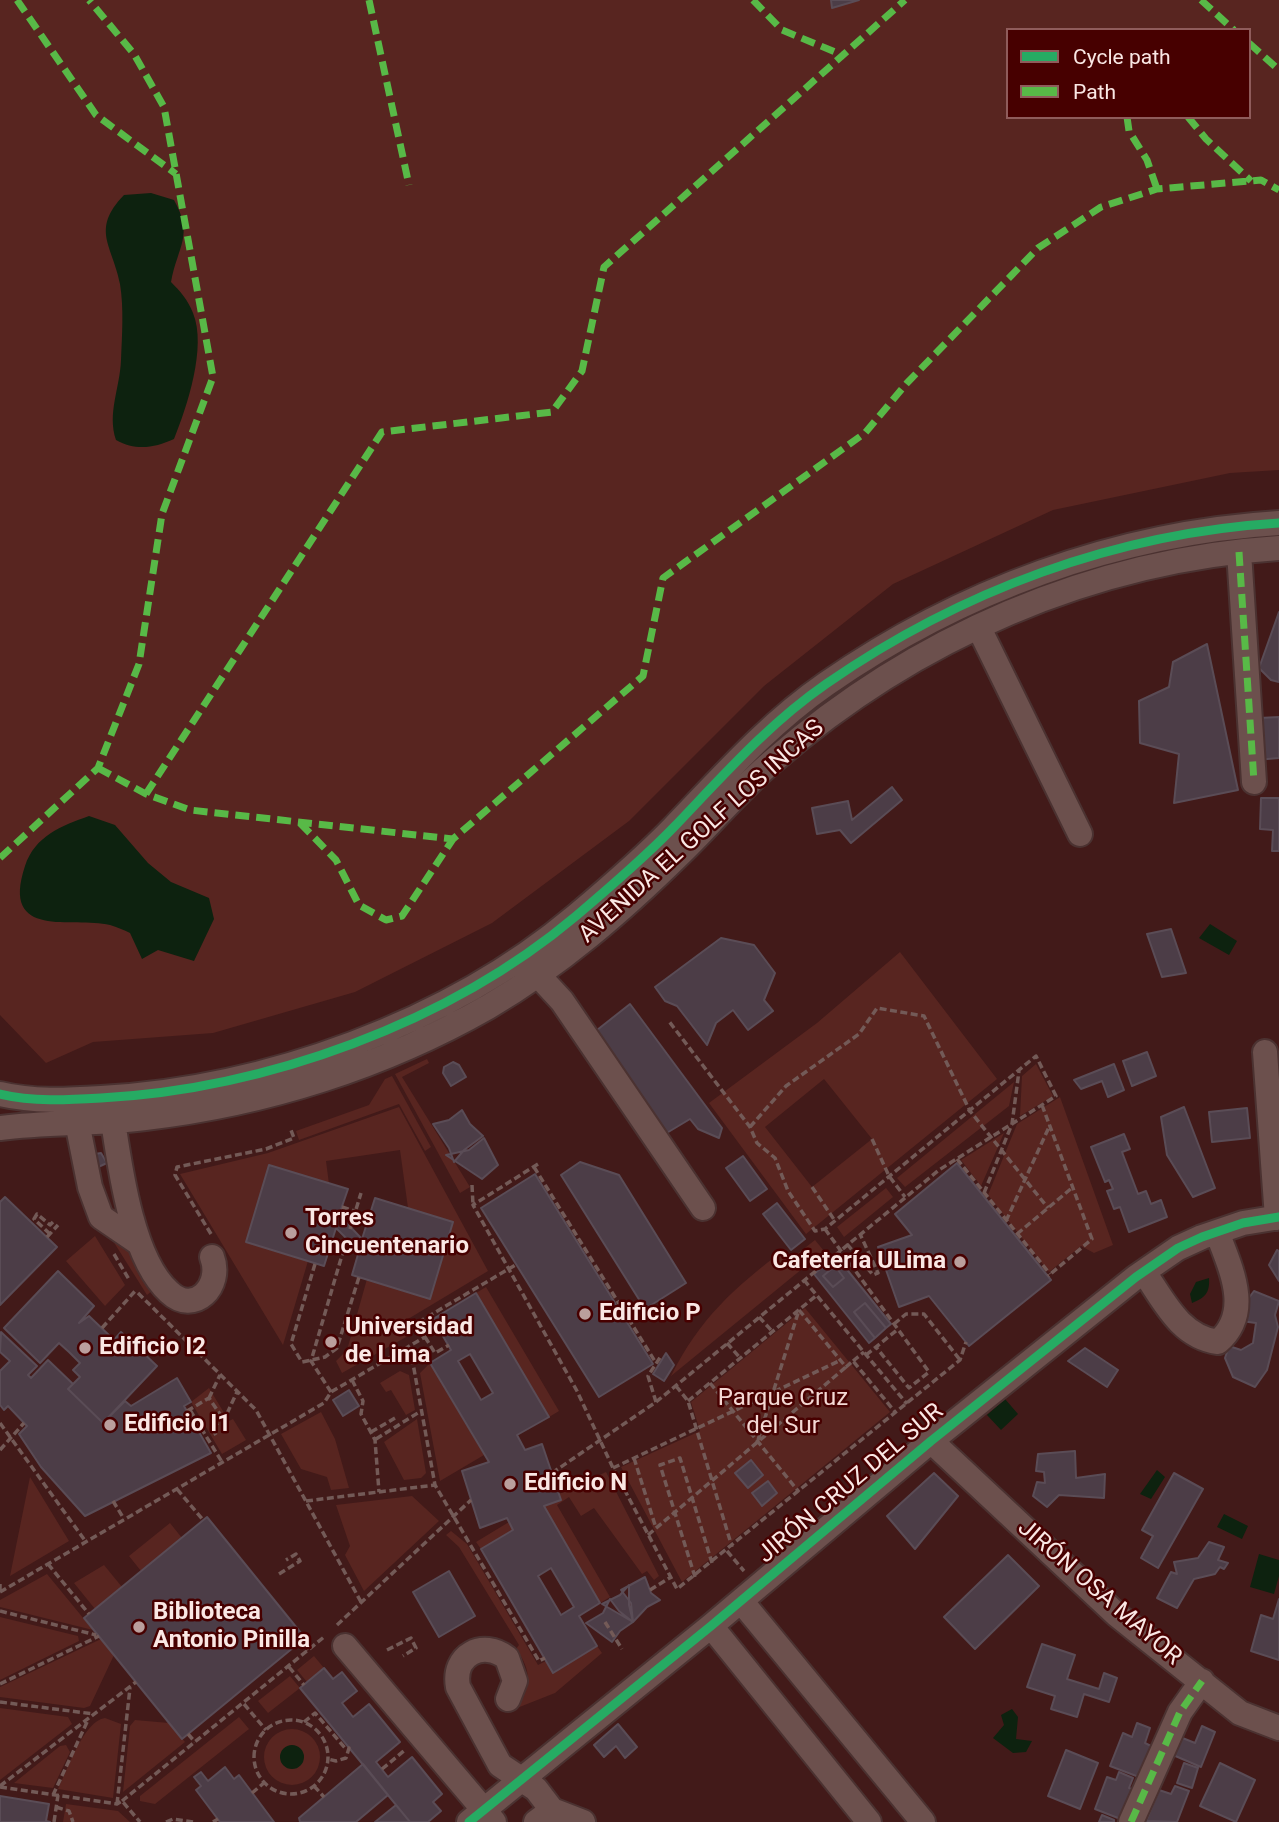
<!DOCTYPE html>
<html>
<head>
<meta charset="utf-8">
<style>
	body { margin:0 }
	#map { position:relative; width:1279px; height:1822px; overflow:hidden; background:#421a19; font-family:Roboto,sans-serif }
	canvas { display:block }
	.legend { position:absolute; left:1006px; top:28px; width:245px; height:91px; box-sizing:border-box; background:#470000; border:2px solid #8f5c5b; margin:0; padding:9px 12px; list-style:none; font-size:21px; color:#fae7e4 }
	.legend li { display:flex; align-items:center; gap:14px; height:35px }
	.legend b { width:35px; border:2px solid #8f5c5b }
</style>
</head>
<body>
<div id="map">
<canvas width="1279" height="1822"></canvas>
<ul class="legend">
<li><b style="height:9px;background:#26ab63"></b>Cycle path</li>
<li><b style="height:9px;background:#58b947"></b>Path</li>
</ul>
</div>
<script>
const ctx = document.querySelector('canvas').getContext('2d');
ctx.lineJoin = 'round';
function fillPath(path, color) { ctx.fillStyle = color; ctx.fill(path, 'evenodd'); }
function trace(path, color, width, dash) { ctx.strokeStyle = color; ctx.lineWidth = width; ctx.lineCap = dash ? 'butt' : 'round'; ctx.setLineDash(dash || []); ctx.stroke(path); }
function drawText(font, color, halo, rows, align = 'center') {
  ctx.font = font + ' Roboto,sans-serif'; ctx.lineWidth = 5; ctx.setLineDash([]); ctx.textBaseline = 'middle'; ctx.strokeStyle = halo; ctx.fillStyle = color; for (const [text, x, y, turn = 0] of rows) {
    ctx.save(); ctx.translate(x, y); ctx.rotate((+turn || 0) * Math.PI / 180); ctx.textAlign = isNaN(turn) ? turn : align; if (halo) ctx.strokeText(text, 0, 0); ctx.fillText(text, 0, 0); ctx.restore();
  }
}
fillPath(new Path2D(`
	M0,0H1279V470L1230,473L1053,510L893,584L764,686L629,821L492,923L355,992L213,1033L93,1042L46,1063L0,1015ZM1008,30H1249V117H1008Z
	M900,952L997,1079L806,1234L709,1103L817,1023ZM824,1079L872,1139L812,1187L765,1127Z
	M427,1059L429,1063L402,1077L470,1187L460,1193L395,1074Z
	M1036,1064L1053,1096L1020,1116L1022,1076Z
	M392,1076L431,1147L425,1151L399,1104L299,1140L296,1131L369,1105L385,1079Z
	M1014,1082L1009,1106L905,1187L897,1178Z
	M1060,1097L1113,1245L1094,1253L1081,1246L1049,1272L988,1195L1017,1124Z
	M399,1107L488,1271L408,1319L415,1332L342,1373L336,1361L347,1350L367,1279L453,1222L408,1208L400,1150L326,1161L329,1184L269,1166L246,1242L308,1261L283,1345L180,1174L268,1153Z
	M1004,1133L981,1186L961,1160Z
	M886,1188L893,1197L844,1237L837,1227Z
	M108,1233L126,1246L153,1290L147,1295Z
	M95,1236L125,1285L105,1306L66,1261Z
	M815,1240L824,1251L671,1376C700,1318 734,1288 785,1249L792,1258Z
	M486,1287L559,1411L549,1417L476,1293Z
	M805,1308L890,1412L682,1582L621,1467L700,1431L691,1402Z
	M430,1363L484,1455L440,1481L420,1373Z
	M400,1371L409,1375L415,1410L406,1415L391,1390L386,1392L380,1383Z
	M209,1388L229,1421L233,1419L246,1440L222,1454L191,1402Z
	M321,1412L335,1439L349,1488L331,1490L327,1477L301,1469L281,1434Z
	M417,1419L426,1473L421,1478L404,1480L384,1442Z
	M606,1472L659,1576L654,1580L647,1571L642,1574L594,1508L581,1516L569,1497L557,1505L610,1597L600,1603L544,1506L560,1500L559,1494Z
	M30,1477L69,1541L10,1576Z
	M412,1496L439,1521L364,1591L345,1555L350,1546L336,1505Z
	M509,1522L513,1530L481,1549L476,1542Z
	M170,1523L182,1538L141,1571L129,1556Z
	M451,1531L467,1544L538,1665L546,1661L553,1673L597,1646L602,1653L555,1693L517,1708C531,1687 532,1670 516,1649L519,1645L459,1547L446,1535Z
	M104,1565L122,1587L95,1609L74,1583Z
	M47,1574L93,1630L0,1607V1600Z
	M0,1617L78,1636L79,1641L0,1680Z
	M101,1639L114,1655L90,1706L84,1708L0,1697V1687Z
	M314,1656L324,1668L307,1682L297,1670Z
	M290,1676L300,1688L268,1713L258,1701Z
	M0,1708L68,1717L72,1724L0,1780Z
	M239,1717L249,1729L155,1804L140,1801V1796Z
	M105,1718L121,1724L113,1798L58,1789C67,1771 84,1720 105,1718Z
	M135,1720L169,1723L185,1742L123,1792L130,1726Z
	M264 1757a28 28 0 1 1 56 0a28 28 0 1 1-56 0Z
	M66,1745L70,1752L53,1788L14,1783L60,1746Z
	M66,1804L118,1811L130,1822H63Z`), '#582520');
fillPath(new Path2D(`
	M151,193L174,200C194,236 178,245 171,282C180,291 188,300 193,313C207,347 187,407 174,439C154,448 136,451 116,440C107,413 120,388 121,360C122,336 124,308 120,284C113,246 90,230 124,195Z
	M89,816L115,825L148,863L171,882L209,898L214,919L194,961L158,950L142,959L130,933C124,930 117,927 110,925C73,916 0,941 25,866C35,836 61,826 89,816Z
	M1210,924L1237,941L1229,955L1199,938Z
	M1209,1278C1210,1293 1205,1298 1192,1303L1190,1294L1196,1282Z
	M1005,1399L1018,1414L1001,1430L987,1415Z
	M1157,1470L1165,1477L1151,1499L1140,1494Z
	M1224,1514L1248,1526L1242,1539L1217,1527Z
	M1259,1554L1279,1560V1576L1274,1594L1250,1587Z
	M1012,1709L1018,1717L1016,1739L1032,1741L1026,1752L1013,1753L993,1738L1004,1725L1001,1715Z
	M280 1757a12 12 0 1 1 24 0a12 12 0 1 1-24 0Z`), '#0d220f');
const building = new Path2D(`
	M831,0H859L832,8Z
	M1279,612V682L1271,680L1259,668Z
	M1207,644L1238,790L1174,803L1179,754L1140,743L1139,701L1169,687L1173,662Z
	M1279,717V758L1256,760L1259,718Z
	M892,787L902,800L851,843L840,830L817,834L812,808L848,801L852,820Z
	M1261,798H1279V851H1272L1273,830L1260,829Z
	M1171,929L1186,973L1162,977L1147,934Z
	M721,938L754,945L775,973L764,1000L773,1011L748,1030L733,1010L716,1023L707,1045L677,1006L665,1001L655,987Z
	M630,1004L722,1128L719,1138L698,1129L690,1119L660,1137L592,1034Z
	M1147,1052L1156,1076L1132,1086L1123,1061Z
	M453,1062L459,1065L466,1077L451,1086L443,1073L444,1067Z
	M1114,1064L1124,1090L1108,1097L1102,1081L1081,1089L1074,1080Z
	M1184,1107L1215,1188L1193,1197L1167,1155L1161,1117Z
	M1247,1108L1250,1138L1212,1142L1209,1112Z
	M462,1110L470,1124L483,1136L464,1150L454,1162L449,1148L433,1124L449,1120Z
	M1124,1134L1130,1149L1122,1152L1138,1194L1146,1191L1151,1204L1161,1200L1167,1217L1129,1232L1120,1207L1114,1209L1107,1191L1113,1189L1109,1180L1105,1182L1091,1147Z
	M484,1138L498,1165L482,1179L446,1155L469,1150Z
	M101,1153L107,1163L96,1168L95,1154Z
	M743,1156L767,1189L750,1201L726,1168Z
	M580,1162L619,1175L686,1283L645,1309L561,1175Z
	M957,1163L1051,1280L969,1346L929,1296L899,1307L878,1247L912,1235L895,1214Z
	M269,1165L348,1189L339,1215L362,1239L375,1198L453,1222L430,1299L352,1275L359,1251L336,1228L324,1266L246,1242Z
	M535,1174L653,1364L599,1397L481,1208Z
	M5,1197L57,1247L0,1305V1202Z
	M777,1203L805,1239L791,1250L763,1214Z
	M1277,1250L1279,1251V1281L1269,1265Z
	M836,1256L891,1324L886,1328L865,1303L854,1312L875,1338L869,1343L814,1274ZM835,1266L844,1278L833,1287L823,1276Z
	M835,1266L844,1278L833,1287L823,1276Z
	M58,1271L94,1306L79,1323L89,1316L112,1338L104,1347L106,1349L121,1332L157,1366L103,1423L68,1389L80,1377L73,1370L80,1363L69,1352L59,1343L40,1363L4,1328Z
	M1254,1291L1279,1301L1275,1315L1278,1327L1267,1370L1255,1387L1233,1377L1225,1358L1229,1346L1241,1350L1253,1343L1256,1323L1241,1321L1237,1314Z
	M476,1293L549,1417L517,1435L525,1450L542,1444L561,1500L544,1506L600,1603L579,1616L597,1646L553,1673L481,1549L513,1530L507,1518L480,1528L462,1471L489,1462L430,1363L451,1350L433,1319ZM470,1354L493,1393L481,1400L458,1361ZM551,1568L574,1607L561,1615L538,1576Z
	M865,1303L886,1328L875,1338L854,1312Z
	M1,1332L37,1366L28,1375L31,1378L48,1360L73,1384L68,1389L103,1423L125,1401L131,1406L177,1378L191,1402L184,1406L211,1453L85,1516L41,1467L19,1434L27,1426L8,1406L4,1410L0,1405V1371L10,1361L0,1352Z
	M1085,1348L1118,1370L1107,1387L1068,1361Z
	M666,1353L674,1365L664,1381L653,1374Z
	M349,1390L359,1406L343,1416L333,1400Z
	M1075,1451L1076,1478L1105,1474L1104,1498L1059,1495L1047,1507L1033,1496L1037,1482L1045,1483L1044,1472L1036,1471L1038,1454Z
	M751,1460L763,1475L748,1488L735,1473Z
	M934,1473L958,1496L915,1549L887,1516Z
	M1174,1473L1203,1489L1158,1568L1141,1558L1153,1536L1142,1530Z
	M768,1481L777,1493L762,1506L752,1493Z
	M207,1517L305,1638L182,1739L84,1618Z
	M1209,1542L1224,1547L1218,1560L1228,1563L1224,1569L1220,1567L1215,1574L1194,1579L1177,1608L1157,1598L1171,1572L1177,1574L1174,1562L1198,1558Z
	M1008,1555L1039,1586L975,1649L944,1617Z
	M449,1571L475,1616L439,1637L413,1592Z
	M645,1577L651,1593L660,1600L647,1607L633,1622L631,1603L621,1590Z
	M629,1585V1605L633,1622L602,1604L620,1595Z
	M610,1599L619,1611L633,1622L620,1631L612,1642L586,1623L603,1613Z
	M1279,1599V1660L1251,1651L1261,1615L1273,1619Z
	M1042,1644L1075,1655L1067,1679L1099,1689L1104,1673L1117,1678L1109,1702L1084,1694L1077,1717L1051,1709L1055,1696L1027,1687Z
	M324,1668L333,1679L342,1672L357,1691L342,1703L353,1717L369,1704L400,1742L376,1762L388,1777L412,1757L442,1794L433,1802L441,1811L428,1822H410L300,1688Z
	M1137,1723L1150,1728L1145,1743L1151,1746L1139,1777L1110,1766L1123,1733L1132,1737Z
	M618,1724L637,1747L625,1758L616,1746L604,1757L594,1745Z
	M1202,1726L1215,1732L1201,1767L1173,1755L1180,1737L1195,1743Z
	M1066,1750L1098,1763L1080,1809L1048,1796Z
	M1184,1763L1198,1768L1192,1788L1177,1783Z
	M1220,1763L1255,1780L1236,1822L1200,1806Z
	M363,1764L388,1795L356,1822H300L299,1818Z
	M225,1767L234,1779L239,1775L274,1822H220L196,1790L201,1786L194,1777L201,1772L208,1781Z
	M1119,1772L1133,1778L1129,1788L1135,1790L1123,1820L1095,1809L1107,1777L1116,1780Z
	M1175,1786L1189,1791L1177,1822L1146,1821L1159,1790L1171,1794Z
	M0,1796L49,1804L46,1821L50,1822H0Z
	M396,1805L410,1822H375Z
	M1102,1815L1114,1820V1822H1099Z`);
fillPath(building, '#4c3d47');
trace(building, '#5a4c56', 2);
const minor = new Path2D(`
	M1239,552L1254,782
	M979,628L1080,834
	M538,975L562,1001L703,1208
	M1265,1052L1277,1218
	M0,1094C33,1102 67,1100 101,1098C266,1089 449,1023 576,916C609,888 643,859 673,828C721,778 768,724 826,684C960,591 1116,533 1279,523
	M113,1121C120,1168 132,1259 169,1292C194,1316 223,1286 212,1257
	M77,1122L90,1187L101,1217L139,1243
	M0,1128C48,1122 97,1124 145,1118C265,1104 383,1067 488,1007C560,965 622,911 681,853C712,823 740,789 773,761C914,638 1092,560 1279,548
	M1144,1272C1164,1301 1180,1337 1218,1342C1253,1312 1230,1267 1217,1232
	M931,1441L1116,1614L1240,1713L1279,1728
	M741,1601L923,1822
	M711,1626L869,1822
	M345,1646L494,1822
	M508,1699L515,1681L507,1658C483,1639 452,1655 458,1687L500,1765L536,1789L552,1810
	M469,1822L711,1626L931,1441L1136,1277L1178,1248L1202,1237L1243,1223L1279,1217
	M536,1822L552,1810L583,1822
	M1131,1822L1180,1712L1202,1681`);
trace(minor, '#4b3231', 28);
trace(new Path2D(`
	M1042,1105L1092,1239L1048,1276
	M750,1127L786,1086L859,1034L877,1008L924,1016L970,1111L1048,1208
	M872,1139L889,1176L905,1197
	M957,1159L1050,1274
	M538,1164L473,1205L577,1391L613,1468L677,1589L960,1360L966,1342
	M534,1167L656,1363
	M472,1185L473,1205
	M812,1187L835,1221
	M984,1193L1012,1124L1019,1071
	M342,1207L370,1216
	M1006,1221L1050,1125
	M350,1229L361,1193
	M825,1229L929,1372L909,1388L876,1347
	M50,1234L34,1219L37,1214L50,1225L54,1221
	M211,1234L175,1175L177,1167L266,1149L294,1138L291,1130
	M1017,1234L1073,1187
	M47,1237L58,1225
	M847,1244L873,1275L878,1273L860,1234
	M114,1254L130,1281
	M315,1264L291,1344L302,1362L325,1357L337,1348L359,1277
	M804,1280L907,1404
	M138,1293L256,1410L361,1602
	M799,1310L846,1367L853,1361L896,1413
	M759,1317L772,1331
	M894,1324L906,1314H924L960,1360
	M102,1328L136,1290
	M425,1337L435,1353L449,1345
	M727,1343L740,1358
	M410,1347L435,1485L539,1661L545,1658
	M866,1355L897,1330
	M853,1361L864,1352
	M352,1380L363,1401L361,1414L375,1440L379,1492
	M710,1383L799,1492
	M676,1386L688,1401L732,1547
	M331,1392L311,1361L347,1238
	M209,1398L220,1375
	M688,1401L817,1295
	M656,1402L648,1376L661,1356
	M190,1410L222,1462
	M187,1411L209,1398L224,1420
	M0,1423L86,1542
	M371,1432L395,1418
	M216,1435L211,1427L224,1420L237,1392
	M376,1439L421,1411
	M758,1440L799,1310
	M0,1450L24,1423
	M634,1458L656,1528
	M613,1468L841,1360
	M552,1473L656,1402L939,1170L1056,1096L1036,1056L825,1229L815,1231L788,1191L775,1158L757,1143L750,1127L668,1020
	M177,1489L203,1520
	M113,1501L124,1519
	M306,1501L435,1485
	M648,1535L846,1367
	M727,1551L744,1571
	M48,1564L89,1614
	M279,1574L300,1561L296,1554L286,1560
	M695,1577L660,1465L680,1458L712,1563
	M0,1584V1592
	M650,1590L671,1577
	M0,1592L324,1403L331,1392L425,1337L417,1323L517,1264
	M0,1611L96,1635
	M605,1622L622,1649
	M337,1625L471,1500
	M301,1641L308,1650
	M387,1650L411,1638L416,1648L403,1656
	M289,1667L304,1685
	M0,1684L99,1636
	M0,1702L94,1714
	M244,1704L266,1730
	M254 1757a37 37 0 1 1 74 0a37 37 0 1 1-74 0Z
	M304,1722L315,1713L345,1748H349L346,1758L336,1761L328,1759
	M188,1734L195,1742
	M382,1769L405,1750
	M0,1786L136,1682
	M314,1786L324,1797
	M0,1787L117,1804L122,1801L140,1822
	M252,1793L265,1782
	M53,1795L88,1720
	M122,1801L324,1637
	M117,1804L130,1688
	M56,1807L69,1811L73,1822
	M54,1822L58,1795
	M166,1822L173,1819L193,1822
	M213,1822L218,1819`), '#735a57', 3.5, [7, 3.5]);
trace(minor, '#6c504d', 24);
trace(new Path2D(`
	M17,0L96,115L176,174
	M369,0L409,185
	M753,0L782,30L845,56
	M1201,0L1234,30
	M1249,43L1279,70
	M1127,117L1129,131L1147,160L1157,189
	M1188,117L1206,139L1251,181
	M1239,552L1254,782
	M98,768L146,794L190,810L453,839L643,676L663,578L865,433L907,383L1038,248L1101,207L1157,189L1261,180L1279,190
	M146,794L382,432L552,412L582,371L604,267L905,0
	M300,823L336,860L359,905L386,920L402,916L453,839
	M0,858L98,768L139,664L162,514L213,377L164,107L134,54L89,0
	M1131,1822L1180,1712L1202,1681`), '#58b947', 7, [14, 7]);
trace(new Path2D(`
	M0,1094C33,1102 67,1100 101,1098C266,1089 449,1023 576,916C609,888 643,859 673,828C721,778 768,724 826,684C960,591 1116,533 1279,523
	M469,1822L711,1626L931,1441L1136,1277L1178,1248L1202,1237L1243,1223L1279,1217`), '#26ab63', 9);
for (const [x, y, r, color] of [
	[291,1233,7,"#ba9f9d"],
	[960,1262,7,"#ba9f9d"],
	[585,1314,7,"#ba9f9d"],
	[331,1342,7,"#ba9f9d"],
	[85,1348,7,"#ba9f9d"],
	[110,1425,7,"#ba9f9d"],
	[510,1484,7,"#ba9f9d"],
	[139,1627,7,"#ba9f9d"]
]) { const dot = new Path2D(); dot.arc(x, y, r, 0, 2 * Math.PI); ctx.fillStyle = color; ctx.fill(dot); trace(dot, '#470000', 2.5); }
drawText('24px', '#fae7e4', '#470000', [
	["AVENIDA EL GOLF LOS INCAS",702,832,-42],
	["JIRÓN CRUZ DEL SUR",851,1484,-40],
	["JIRÓN OSA MAYOR",1099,1593,41]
]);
drawText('bold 24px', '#fae7e4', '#470000', [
	["Torres",305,1219],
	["Cincuentenario",305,1247],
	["Cafetería ULima",946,1262,"right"],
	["Edificio P",599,1314],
	["Universidad",345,1328],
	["de Lima",345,1356],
	["Edificio I2",99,1348],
	["Edificio I1",124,1425],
	["Edificio N",524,1484],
	["Biblioteca",153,1613],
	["Antonio Pinilla",153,1641]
], 'left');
drawText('24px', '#f4d8d4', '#470000', [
	["Parque Cruz",783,1399],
	["del Sur",783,1427]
]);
</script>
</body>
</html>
